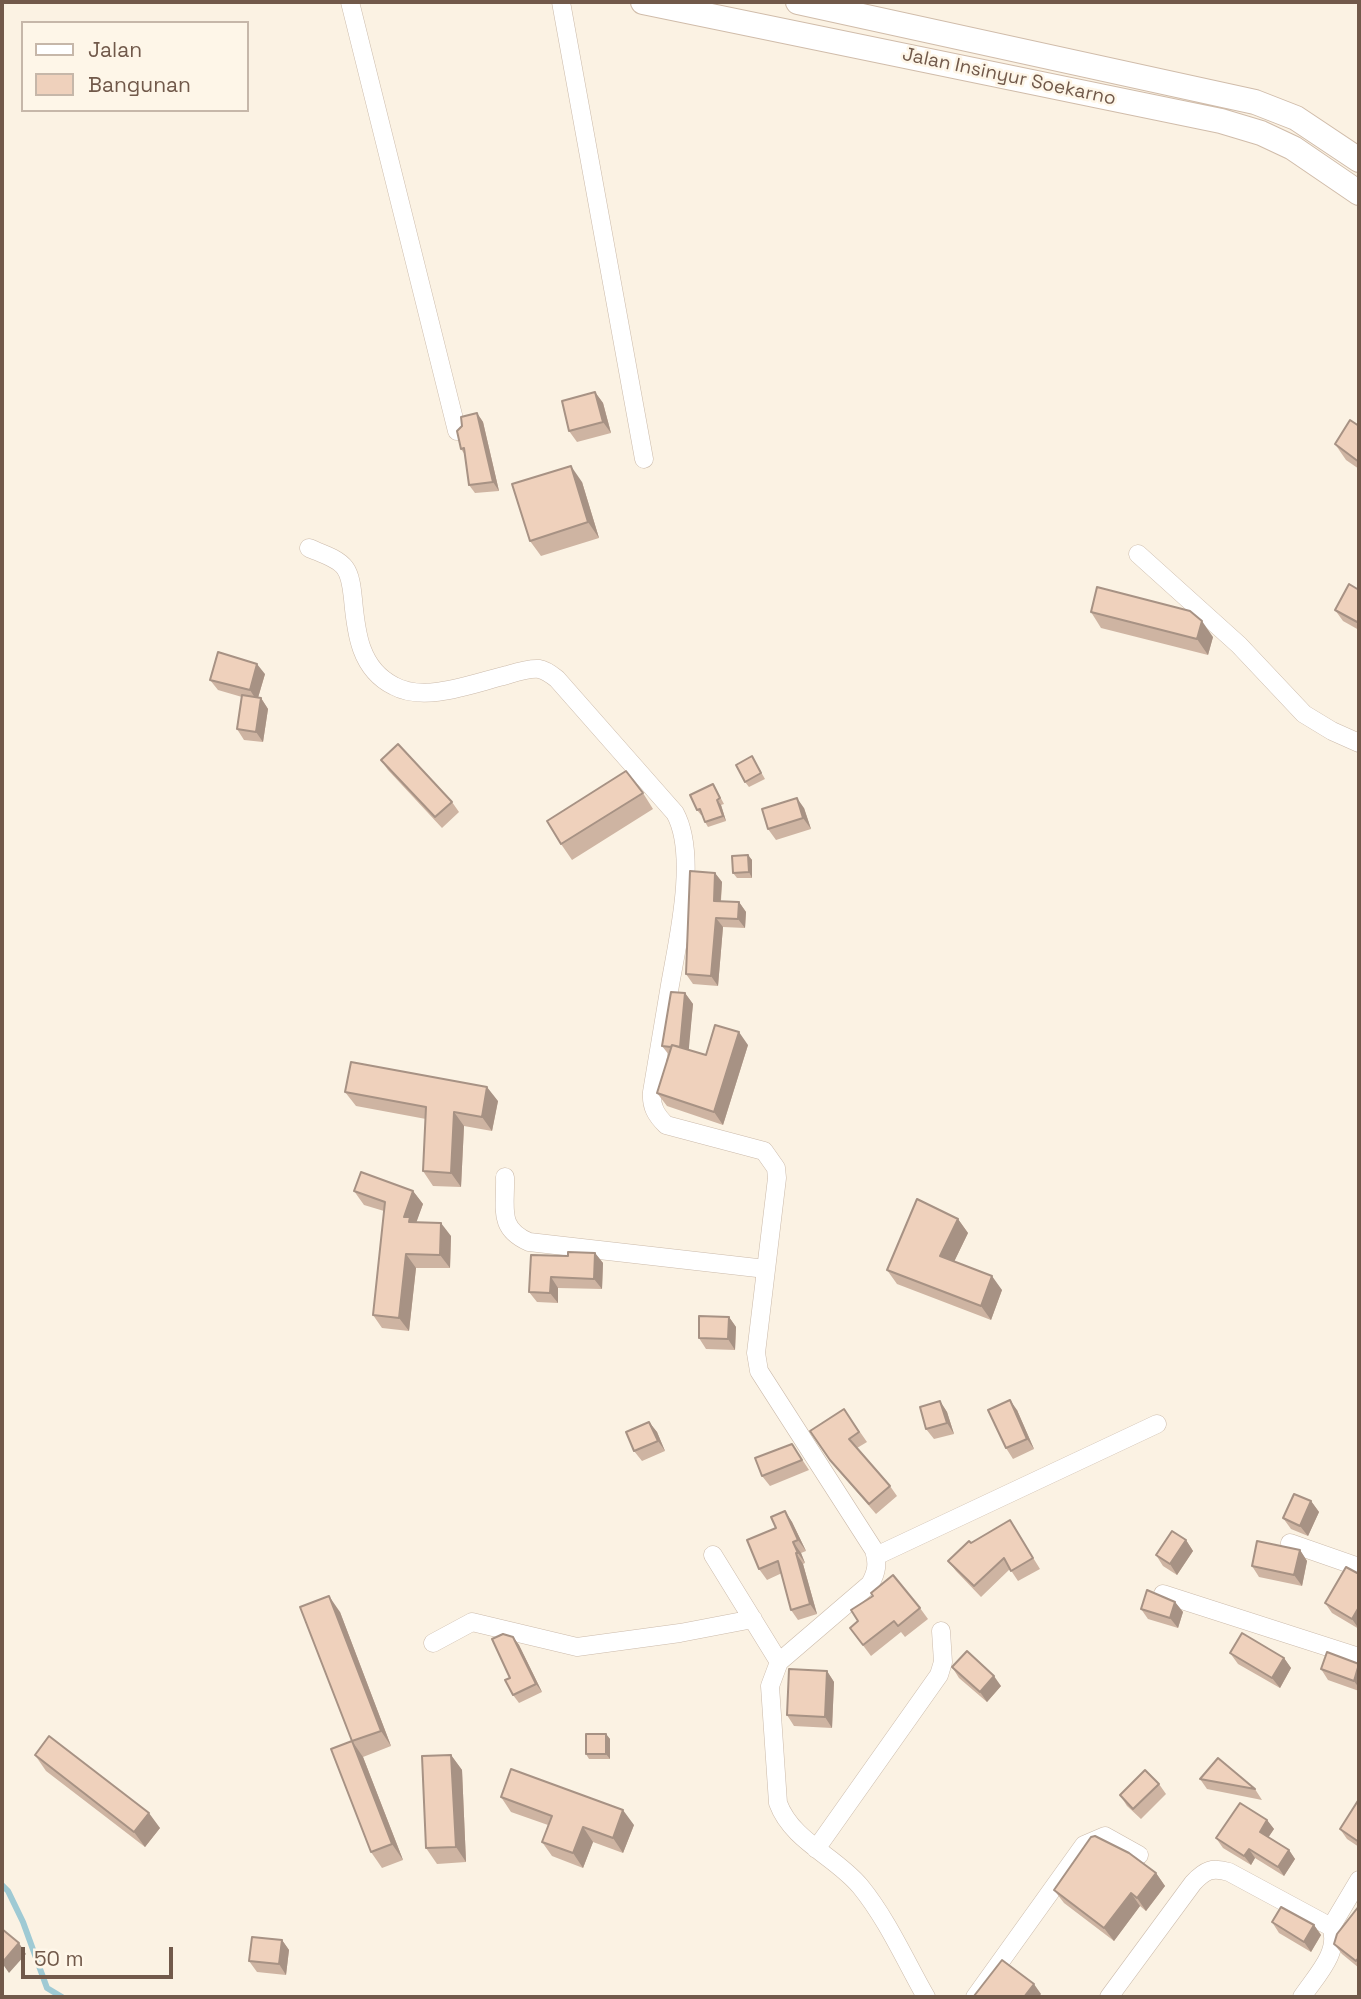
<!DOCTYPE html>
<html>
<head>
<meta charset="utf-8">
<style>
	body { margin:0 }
	#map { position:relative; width:1361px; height:1999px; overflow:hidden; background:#fbf2e3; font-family:"Space Grotesk",sans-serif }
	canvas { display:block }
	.frame { position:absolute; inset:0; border:4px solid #71594a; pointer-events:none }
	.legend { position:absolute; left:21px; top:21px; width:228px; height:91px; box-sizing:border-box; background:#fef6e8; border:2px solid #c6b7a9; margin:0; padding:9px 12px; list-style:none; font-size:21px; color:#71594a }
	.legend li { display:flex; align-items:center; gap:14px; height:35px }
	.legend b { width:35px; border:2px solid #c6b7a9 }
	.scale { position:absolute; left:21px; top:1947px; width:152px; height:32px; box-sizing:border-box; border:4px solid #71594a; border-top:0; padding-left:9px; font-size:21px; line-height:24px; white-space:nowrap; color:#71594a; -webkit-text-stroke:5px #fef6e8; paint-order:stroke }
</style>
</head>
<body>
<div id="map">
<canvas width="1361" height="1999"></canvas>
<div class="frame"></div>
<ul class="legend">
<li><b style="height:9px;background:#fff"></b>Jalan</li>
<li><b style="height:19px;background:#efd1bc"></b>Bangunan</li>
</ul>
<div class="scale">50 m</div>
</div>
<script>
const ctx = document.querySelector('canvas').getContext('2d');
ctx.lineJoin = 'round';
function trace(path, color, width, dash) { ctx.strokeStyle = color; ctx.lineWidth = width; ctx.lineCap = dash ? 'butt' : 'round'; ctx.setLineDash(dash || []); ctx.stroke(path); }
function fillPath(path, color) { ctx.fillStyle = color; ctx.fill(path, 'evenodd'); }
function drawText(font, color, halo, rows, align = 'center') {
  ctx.font = font + ' "Space Grotesk",sans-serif'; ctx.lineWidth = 5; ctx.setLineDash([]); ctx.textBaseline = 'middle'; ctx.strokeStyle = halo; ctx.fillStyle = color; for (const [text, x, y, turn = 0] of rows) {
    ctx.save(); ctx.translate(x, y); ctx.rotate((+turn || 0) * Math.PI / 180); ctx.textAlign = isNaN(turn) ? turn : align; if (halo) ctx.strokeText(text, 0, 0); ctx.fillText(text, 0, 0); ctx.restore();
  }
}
trace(new Path2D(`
	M2,1885L8,1891L23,1922L47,1988L62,1997`), '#9fcad4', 6);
const minor = new Path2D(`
	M350,2L457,431
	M561,2L644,459
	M309,548C320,553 338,558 345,568C351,576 352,590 353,599C356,633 360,669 394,686C425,703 474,683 507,675C517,672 529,668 539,669C546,670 552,675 557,679L675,813C698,855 678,939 670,985C664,1021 658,1056 652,1092C651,1107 656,1115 666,1125L764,1151L776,1168L777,1178L756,1353L759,1371L874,1550C878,1563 877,1572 870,1584L779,1662L770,1686L778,1803C792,1841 835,1856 860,1886C887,1919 905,1960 926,1997
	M1138,554L1239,645L1304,714L1332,731L1359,743
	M505,1177C506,1208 497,1228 529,1242L766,1269
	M1290,1543L1359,1567
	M713,1555L779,1662
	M876,1556L1157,1424
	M1163,1594L1359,1657
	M433,1643L472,1622L577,1647L680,1633L753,1619
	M816,1849L939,1675L943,1662L941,1631
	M1331,1927L1359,1880
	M975,1997L1084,1845L1105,1836L1139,1855
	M1109,1997L1193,1883C1205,1870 1212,1867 1229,1872L1331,1927C1341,1952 1315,1977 1302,1997`);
const secondary = new Path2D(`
	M643,2L1221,121L1261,133L1293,148L1359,193
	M798,2L1255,102L1296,118L1359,160`);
trace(minor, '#cbbaaa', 19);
trace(secondary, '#d0bcaa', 26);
trace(minor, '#fff', 18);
trace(secondary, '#fff', 24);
fillPath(new Path2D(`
	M595,392L603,403L611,433L577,442L569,431Z
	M477,413L483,422L499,491L475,493L469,485L465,455L461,449Z
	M1359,426V469L1346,460L1335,444Z
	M582,482L599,538L541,556L530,541Z
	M1359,590V630L1343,621L1335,610Z
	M1091,612L1213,637L1208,655L1101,628Z
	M265,674L258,698H261L268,709L263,742L244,740L237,729L242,697L218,690L210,680Z
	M752,756L765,779L749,787L745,782Z
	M381,760L452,802L459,812L442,828L388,770Z
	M716,789L724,804L721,805L726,821L708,827L705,822L702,815H701L697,810Z
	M643,793L653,809L572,860L561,844Z
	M804,808L811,829L776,840L768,829Z
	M748,855L752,860V878H737L733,873Z
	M715,873L722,882L721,901L739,902L746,912L745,928L723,927L718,986L693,984L686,974Z
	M685,993L693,1004L688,1050L706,1055L748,1045L723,1125L667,1106L657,1093L669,1055L662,1046Z
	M345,1092L498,1101L492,1131L464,1126L461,1187L433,1186L423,1171L426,1119L356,1106Z
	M354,1191H413L423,1204L416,1222L451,1236L450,1268H416L409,1331L382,1328L373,1315L384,1211L364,1205Z
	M958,1219L968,1233L954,1262L1002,1290L991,1320L897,1284L887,1270Z
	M595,1253L603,1263L602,1289L558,1288V1303L537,1302L529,1292L568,1256Z
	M729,1317L736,1327L735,1350L706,1349L699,1338Z
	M940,1401L947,1412L954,1434L934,1439L926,1429Z
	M844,1409L867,1442L857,1448L890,1486L897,1496L876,1514L838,1470L810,1431Z
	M1017,1410L1034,1449L1013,1459L1006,1448Z
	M649,1422L657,1432L665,1451L642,1461L634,1451Z
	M792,1444L809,1470L770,1486L762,1476Z
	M1311,1501L1319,1512L1308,1536L1291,1529L1283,1518Z
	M785,1511L792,1522L806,1551L801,1553L805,1563L803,1564L817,1614L798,1620L791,1610L782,1573L767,1580L759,1569Z
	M1010,1520L1040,1569L1018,1581L1010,1569L981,1597L956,1571L948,1561L971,1543Z
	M1186,1540L1193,1551L1177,1575L1163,1566L1156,1555Z
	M1300,1550L1307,1561L1302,1586L1259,1577L1252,1566Z
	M1359,1574V1629L1332,1613L1325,1603Z
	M1175,1602L1183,1612L1178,1628L1148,1619L1141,1609Z
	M920,1608L928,1619L905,1637L901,1632L871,1656L850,1628Z
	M340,1612L391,1746L363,1757L403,1860L382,1868L371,1852L352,1741Z
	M513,1637L519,1645L542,1692L519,1703L513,1695L510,1678Z
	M1230,1653L1284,1658L1291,1668L1280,1688L1238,1664Z
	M1359,1664V1691L1328,1680L1321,1669Z
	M952,1667L1001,1686L987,1702L959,1678Z
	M827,1671L834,1682L832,1728L794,1726L787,1715Z
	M606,1734L610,1739V1759H589L586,1754Z
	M35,1755L160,1828L145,1847L46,1771Z
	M451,1755L462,1770L466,1862L437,1864L426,1848Z
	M1200,1779L1255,1789L1262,1800L1207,1789Z
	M1159,1784L1166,1794L1141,1819L1127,1806L1120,1795Z
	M501,1797L634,1825L623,1853L593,1842L583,1868L552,1856L542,1842L548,1825L511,1812Z
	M1359,1799V1847L1347,1839L1340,1829Z
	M1267,1820L1274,1829L1268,1837L1289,1850L1295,1859L1284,1876L1255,1858L1251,1865L1223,1848L1216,1838Z
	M1156,1873L1165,1886L1146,1911L1140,1906L1114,1941L1064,1903L1054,1890Z
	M1359,1906V1968L1342,1954L1334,1944Z
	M1272,1922L1314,1925L1321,1935L1311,1952L1279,1933Z
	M282,1940L289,1950L286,1975L257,1972L249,1961Z`), '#ceb4a2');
fillPath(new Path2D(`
	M595,392L603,403L611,433L603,422Z
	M477,413L483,422L499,491L493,482Z
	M571,466L582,482L599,538L588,522Z
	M1202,621L1213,637L1208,655L1197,639Z
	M257,664L265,674L257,701L250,690Z
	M261,698L268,709L263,742L256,732Z
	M797,798L804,808L811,829L803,818Z
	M717,800L721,805L726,821L723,816Z
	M748,855L752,860V878L749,872Z
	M715,873L722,882L720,910L714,901Z
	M739,902L746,912L745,928L738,919Z
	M716,918L723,927L718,986L711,976Z
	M685,993L693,1004L688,1058L680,1048Z
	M739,1032L748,1045L723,1125L714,1112Z
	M487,1087L498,1101L492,1131L482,1117Z
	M454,1112L464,1126L461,1187L451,1173Z
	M413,1191L423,1204L414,1229L404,1217Z
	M958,1219L968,1233L950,1270L940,1256Z
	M441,1223L451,1236L450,1268L440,1255Z
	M595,1253L603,1263L602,1289L594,1279Z
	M406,1254L416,1268L409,1331L399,1318Z
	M992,1276L1002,1290L991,1320L981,1306Z
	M551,1277L558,1288V1303L550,1293Z
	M729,1317L736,1327L735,1350L728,1339Z
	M1010,1400L1017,1410L1034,1449L1027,1439Z
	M940,1401L947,1412L954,1434L947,1423Z
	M649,1422L657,1432L665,1451L658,1441Z
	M1311,1501L1319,1512L1308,1536L1300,1526Z
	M785,1511L792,1522L806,1551L798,1540Z
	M1186,1540L1193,1551L1177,1575L1170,1564Z
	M793,1542L801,1553L805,1563L798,1553Z
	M1300,1550L1307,1561L1302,1586L1294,1575Z
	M796,1553L803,1564L817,1614L810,1604Z
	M329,1596L340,1612L391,1746L381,1731Z
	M1175,1602L1183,1612L1178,1628L1170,1618Z
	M1359,1607V1629L1352,1619Z
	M513,1637L519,1645L542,1692L536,1684Z
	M1284,1658L1291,1668L1280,1688L1272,1678Z
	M1359,1667V1688L1354,1681Z
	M827,1671L834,1682L832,1728L825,1717Z
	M994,1676L1001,1686L987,1702L980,1692Z
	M606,1734L610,1739V1759L606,1754Z
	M352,1741L363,1757L403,1860L392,1844Z
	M451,1755L462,1770L466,1862L456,1847Z
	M623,1810L634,1825L623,1853L613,1838Z
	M149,1813L160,1828L145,1847L134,1832Z
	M1267,1820L1274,1829L1266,1841L1260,1832Z
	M583,1827L593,1842L583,1868L573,1853Z
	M1249,1849L1255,1858L1251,1865L1244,1856Z
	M1289,1850L1295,1859L1284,1876L1278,1867Z
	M1156,1873L1165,1886L1146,1911L1137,1898Z
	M1131,1893L1140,1906L1114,1941L1104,1928Z
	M1314,1925L1321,1935L1311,1952L1304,1942Z
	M282,1940L289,1950L286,1975L279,1964Z
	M19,1943L26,1954L9,1973L2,1963Z
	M1034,1984L1041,1994L1039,1997H1024Z`), '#a79284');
const building = new Path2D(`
	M595,392L603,422L569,431L562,401Z
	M477,413L493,482L469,485L464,448L461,449L457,431L462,426L461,417Z
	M1350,420L1359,426V462L1335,444Z
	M571,466L588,522L530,541L512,484Z
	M1349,584L1359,590V623L1335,610Z
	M1097,587L1190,611L1202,621L1197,639L1091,612Z
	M218,652L257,664L250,690L210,680Z
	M242,695L261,698L256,732L237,729Z
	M398,744L452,802L435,817L381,760Z
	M752,756L761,773L745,782L736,765Z
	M626,771L643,793L561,844L547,821Z
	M713,784L720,798L717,800L723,816L705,822L700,809L697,810L690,795Z
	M797,798L803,818L768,829L762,809Z
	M748,855L749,872L733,873L732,856Z
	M690,871L715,873L714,901L739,902L738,919L716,918L711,976L686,974Z
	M671,992L685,993L680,1047L672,1045L671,1047L662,1046Z
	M715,1025L739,1032L714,1112L657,1093L672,1045L706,1055Z
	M351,1062L487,1087L482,1117L454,1112L451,1173L423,1171L426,1107L345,1092Z
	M361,1172L413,1191L404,1217H410L409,1222L441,1223L440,1255L406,1254L399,1318L373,1315L385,1202L354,1191Z
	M917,1199L958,1219L940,1256L992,1276L981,1306L887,1270Z
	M568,1252L595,1253L594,1279L551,1277L550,1293L529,1292L531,1255L568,1256Z
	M699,1316L729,1317L728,1339L699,1338Z
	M1010,1400L1027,1439L1006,1448L988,1410Z
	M940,1401L947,1423L926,1429L920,1407Z
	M844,1409L859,1432L849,1439L890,1486L869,1504L830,1460L810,1431Z
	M649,1422L658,1441L634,1451L626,1432Z
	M792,1444L802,1460L762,1476L755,1458Z
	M1294,1494L1311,1501L1300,1526L1283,1518Z
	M785,1511L798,1540L793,1542L798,1553H796L810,1604L791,1610L778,1561L759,1569L747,1540L776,1528L771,1517Z
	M1010,1520L1033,1558L1011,1571L1004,1558L974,1586L948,1561L969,1541L971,1543Z
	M1172,1531L1186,1540L1170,1564L1156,1555Z
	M1257,1541L1300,1550L1294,1575L1252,1566Z
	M1346,1567L1359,1574V1607L1352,1619L1325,1603Z
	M893,1575L920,1608L898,1626L894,1621L863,1645L850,1628L858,1621L851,1610L873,1596L871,1593Z
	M1147,1590L1175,1602L1170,1618L1141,1609Z
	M329,1596L381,1731L352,1741L300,1607Z
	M1242,1633L1284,1658L1272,1678L1230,1653Z
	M503,1634L513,1637L536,1684L513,1695L505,1680L510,1678L492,1639Z
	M967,1651L994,1676L980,1692L952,1667Z
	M1327,1652L1359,1664L1354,1681L1321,1669Z
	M789,1669L827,1671L825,1717L787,1715Z
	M586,1734H606V1754H586Z
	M49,1736L149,1813L134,1832L35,1755Z
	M352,1741L392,1844L371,1852L331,1749Z
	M451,1755L456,1847L426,1848L422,1756Z
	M1218,1758L1255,1789L1200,1779Z
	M511,1769L623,1810L613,1838L583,1827L573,1853L542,1842L552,1816L501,1797Z
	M1145,1770L1159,1784L1133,1809L1120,1795Z
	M1359,1799V1842L1340,1829Z
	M1240,1803L1267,1820L1260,1832L1289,1850L1278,1867L1249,1849L1244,1856L1216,1838Z
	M1095,1836L1129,1853L1156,1873L1137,1898L1131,1893L1104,1928L1054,1890L1091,1837Z
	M1359,1906V1957L1356,1961L1334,1944L1337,1934Z
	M1281,1907L1314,1925L1304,1942L1272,1922Z
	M2,1929L19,1943L2,1963Z
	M252,1937L282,1940L279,1964L249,1961Z
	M1002,1960L1034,1984L1024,1997H977L974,1996Z`);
fillPath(building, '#efd1bc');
trace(building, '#a79284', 2);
drawText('19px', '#71594a', '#fef6e8', [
	["Jalan Insinyur Soekarno",1009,77,12]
]);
</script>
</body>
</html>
